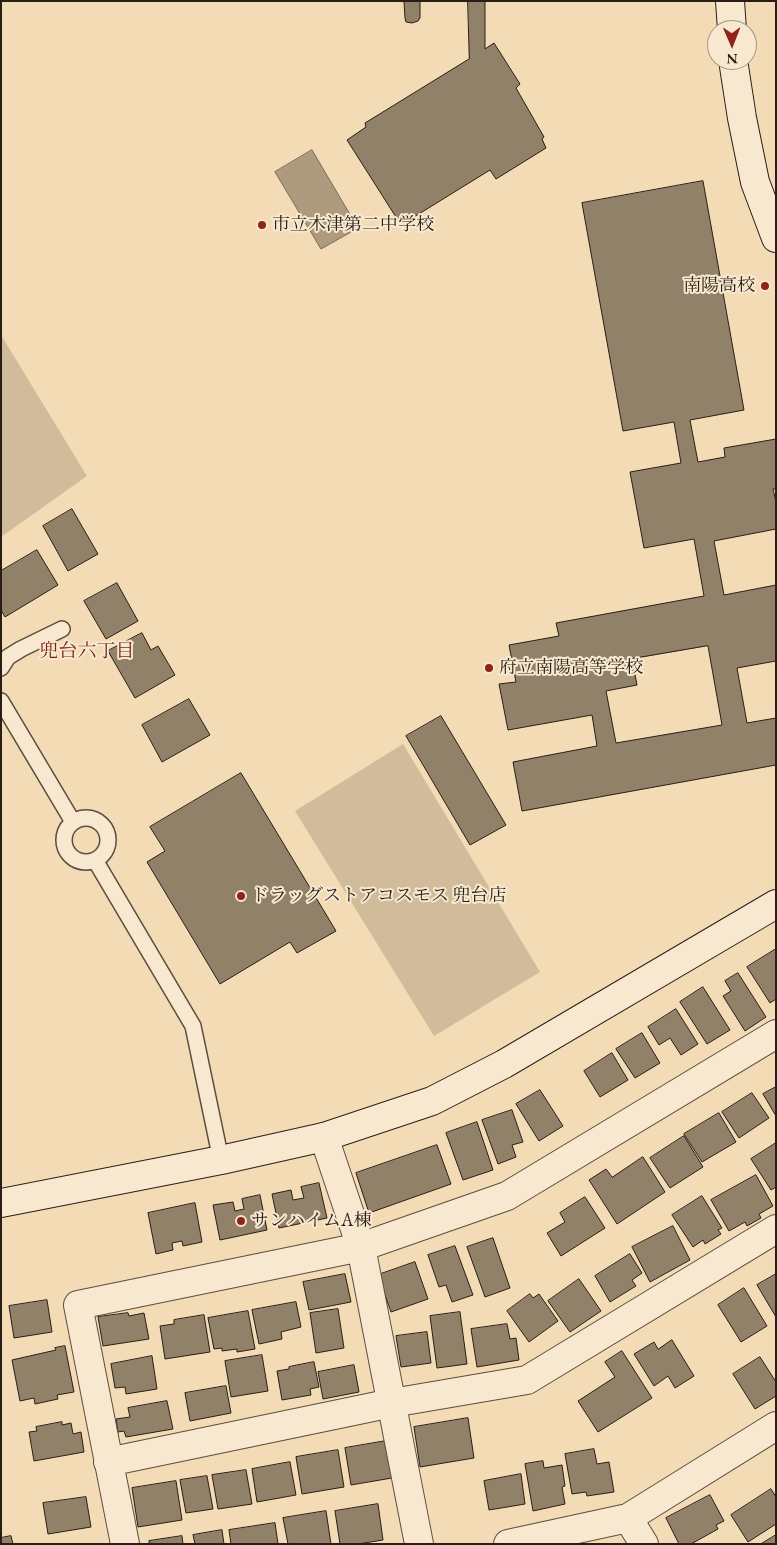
<!DOCTYPE html>
<html>
<head>
<meta charset="utf-8">
<style>
	body { margin:0 }
	#map { position:relative; width:777px; height:1545px; overflow:hidden; background:#f3dcb5; font-family:"EB Garamond",serif }
	canvas { display:block }
	.frame { position:absolute; inset:0; border:2px solid #281e16; pointer-events:none }
	.north { position:absolute; left:707px; top:20px; width:50px; height:50px; box-sizing:border-box; background:#f7e8cf; border:1px solid #a49785; border-radius:50%; rotate:179deg; font-size:14px; font-weight:700; line-height:20px; text-align:center; color:#281e16 }
	.north::after { content:''; display:block; margin:auto; width:18px; height:22px; background:#8f2418; clip-path:polygon(50% 0,100% 100%,50% 72%,0 100%) }
</style>
</head>
<body>
<div id="map">
<canvas width="777" height="1545"></canvas>
<div class="frame"></div>
<div class="north">N</div>
</div>
<script>
const ctx = document.querySelector('canvas').getContext('2d');
ctx.lineJoin = 'round';
function fillPath(path, color) { ctx.fillStyle = color; ctx.fill(path, 'evenodd'); }
function trace(path, color, width, dash) { ctx.strokeStyle = color; ctx.lineWidth = width; ctx.lineCap = dash ? 'butt' : 'round'; ctx.setLineDash(dash || []); ctx.stroke(path); }
function drawText(font, color, halo, rows, align = 'center') {
  ctx.font = font + ' "EB Garamond","Noto Serif JP",serif'; ctx.lineWidth = 4; ctx.setLineDash([]); ctx.textBaseline = 'middle'; ctx.strokeStyle = halo; ctx.fillStyle = color; for (const [text, x, y, turn = 0] of rows) {
    ctx.save(); ctx.translate(x, y); ctx.rotate((+turn || 0) * Math.PI / 180); ctx.textAlign = isNaN(turn) ? turn : align; if (halo) ctx.strokeText(text, 0, 0); ctx.fillText(text, 0, 0); ctx.restore();
  }
}
fillPath(new Path2D(`
	M1,335L87,476L1,537Z
	M403,744L540,972L434,1036L295,811Z`), '#d0bc9a');
const water = new Path2D(`
	M312,150L358,228L321,249L275,172Z`);
fillPath(water, '#ae9b7f');
trace(water, '#786955', 1);
const building = new Path2D(`
	M363,1H429H420V18L418,21L412,23L406,22L405,18L404,2Z
	M468,1H485V49L494,43L520,84L516,88L544,137L542,139L546,148L496,179L490,170L401,225L347,140L366,127L365,123L469,59Z
	M703,181L744,410L690,420L698,462L725,457L724,448L776,439V489H773L776,502V529L714,541L724,595L776,585V661L737,668L747,723L776,718V765L522,811L513,762L597,746L592,715L508,730L499,684L516,682L509,645L559,636L556,623L704,596L694,539L644,548L630,472L681,463L674,422L623,431L582,203ZM708,646L722,725L616,743L606,691L637,685L632,659Z
	M72,509L98,554L68,571L43,526Z
	M37,550L58,585L5,617L1,610V571Z
	M117,583L138,621L106,639L84,601Z
	M142,633L151,650L158,646L175,675L135,698L108,651Z
	M189,699L210,735L162,762L142,725Z
	M441,716L506,825L470,845L406,736Z
	M241,773L336,931L297,953L290,942L220,984L147,862L165,851L150,827Z
	M776,949V999L770,1003L747,967Z
	M738,973L766,1017L745,1031L723,996L731,991L725,981Z
	M703,987L730,1030L707,1044L680,1002Z
	M676,1009L698,1044L681,1055L670,1038L659,1045L648,1027Z
	M642,1033L660,1063L635,1078L616,1049Z
	M612,1053L628,1080L600,1097L584,1071Z
	M776,1087V1116L763,1094Z
	M540,1090L563,1126L539,1141L516,1104Z
	M752,1093L769,1118L739,1138L722,1112Z
	M512,1110L523,1142L512,1145L516,1157L498,1164L482,1120Z
	M719,1113L736,1142L702,1162L684,1134Z
	M477,1122L493,1170L463,1180L446,1133Z
	M684,1136L703,1167L670,1188L650,1158Z
	M776,1143V1187L771,1190L751,1159Z
	M437,1145L451,1184L369,1213L356,1173Z
	M643,1157L665,1192L617,1224L589,1180L606,1169L612,1177Z
	M756,1175L773,1206L759,1214L761,1218L747,1226L745,1222L729,1231L711,1200Z
	M319,1183L327,1218L279,1228L272,1194L291,1190L293,1200L304,1198L301,1187Z
	M260,1195L267,1230L220,1240L213,1205L233,1202L235,1211L244,1209L242,1199Z
	M702,1196L722,1228L718,1230L721,1234L705,1244L703,1240L693,1247L672,1215Z
	M585,1197L605,1228L561,1256L547,1233L565,1222L560,1213Z
	M195,1203L202,1242L183,1246L182,1241L172,1243L173,1250L156,1254L148,1213Z
	M673,1226L690,1260L650,1282L632,1247Z
	M493,1238L510,1288L485,1297L467,1247Z
	M455,1246L473,1295L452,1302L446,1285L439,1287L428,1255Z
	M630,1254L642,1273L632,1280L636,1286L610,1302L595,1276Z
	M415,1262L428,1299L391,1312L378,1275Z
	M345,1274L351,1302L309,1310L303,1282Z
	M776,1274V1317L757,1285Z
	M579,1279L601,1311L570,1332L548,1301Z
	M744,1288L767,1326L741,1342L718,1305Z
	M530,1294L533,1298L539,1294L558,1321L529,1342L507,1311Z
	M47,1300L52,1332L14,1338L9,1306Z
	M296,1302L301,1327L281,1332L282,1339L259,1344L252,1310Z
	M338,1309L344,1348L316,1353L310,1313Z
	M248,1311L255,1349L237,1352V1349L222,1351V1348L214,1349L208,1318Z
	M460,1312L467,1364L437,1368L430,1316Z
	M128,1313L129,1316L144,1313L149,1339L103,1346L98,1317Z
	M204,1315L210,1352L165,1359L160,1326L174,1324V1320Z
	M507,1324L510,1339L516,1338L519,1360L477,1367L471,1329Z
	M427,1332L431,1363L401,1367L396,1336Z
	M672,1340L694,1376L675,1388L668,1376L654,1386L634,1354L654,1342L658,1349Z
	M65,1346L74,1392L57,1395L58,1399L35,1404L34,1398L20,1401L12,1360L56,1350L55,1348Z
	M622,1351L652,1398L598,1432L578,1401L615,1377L605,1362Z
	M262,1355L268,1391L231,1397L225,1361Z
	M152,1356L157,1389L126,1394L125,1387L115,1388L111,1364Z
	M760,1357L776,1382V1396L755,1409L733,1374Z
	M314,1362L319,1387L310,1389L311,1395L282,1400L277,1371L289,1369V1367Z
	M354,1365L359,1392L323,1399L318,1372Z
	M226,1386L231,1413L190,1421L185,1393Z
	M167,1401L173,1429L126,1437L124,1431L118,1432L116,1419L130,1417L128,1408Z
	M468,1418L474,1458L420,1467L414,1427Z
	M62,1422V1425L71,1423L73,1434L81,1432L84,1452L34,1461L29,1432L37,1431L36,1427Z
	M386,1441L392,1478L351,1485L345,1448Z
	M594,1449L597,1464L609,1462L614,1492L587,1496L586,1492L572,1494L565,1454Z
	M338,1450L344,1487L302,1494L296,1457Z
	M543,1461L544,1468L562,1465L565,1486L562,1487L565,1504L533,1511L525,1464Z
	M290,1462L296,1495L257,1502L252,1469Z
	M246,1470L252,1504L218,1509L212,1475Z
	M521,1474L525,1504L489,1510L484,1481Z
	M207,1476L213,1509L186,1513L180,1480Z
	M176,1481L182,1520L138,1527L132,1488Z
	M771,1489L776,1497V1524L748,1542L731,1515Z
	M710,1495L724,1521L716,1525L718,1529L691,1544H679L666,1518Z
	M86,1497L91,1527L48,1534L43,1503Z
	M378,1504L383,1540L358,1544H340L335,1511Z
	M326,1511L331,1544H288L283,1518Z
	M275,1523L278,1544H231L229,1530Z
	M222,1530L224,1544H195L193,1535Z
	M776,1535V1544H761Z
	M11,1536L13,1544H1V1538Z
	M182,1536L183,1544H149V1541Z`);
fillPath(building, '#928169');
trace(building, '#281e16', 1);
const lane = new Path2D(`
	M1,668L8,657L21,649L62,629
	M1,701L73,822
	M64 840a22 22 0 1 1 44 0a22 22 0 1 1-44 0Z
	M95,860L193,1026L221,1160`);
const street = new Path2D(`
	M324,1137L361,1247L419,1544
	M108,1462L392,1403L527,1380L776,1229
	M628,1518L644,1544
	M125,1544L78,1305L361,1247L507,1196L776,1034
	M508,1544L628,1518L776,1426`);
const secondary = new Path2D(`
	M730,1L732,30
	M733,60L742,118L755,182L776,238
	M1,1203L221,1160L324,1137L432,1101L504,1064L776,904`);
trace(lane, '#5b4e3e', 18);
trace(street, '#5b4e3e', 30);
trace(secondary, '#281e16', 30);
trace(lane, '#f7e8cf', 15);
trace(street, '#f7e8cf', 28);
trace(secondary, '#f7e8cf', 28);
for (const [x, y, r, color] of [
	[262,225,5,"#8f2418"],
	[765,286,5,"#8f2418"],
	[489,668,5,"#8f2418"],
	[241,896,5,"#8f2418"],
	[241,1221,5,"#8f2418"]
]) { const dot = new Path2D(); dot.arc(x, y, r, 0, 2 * Math.PI); ctx.fillStyle = color; ctx.fill(dot); trace(dot, '#f7e8cf', 2); }
drawText('18px', '#281e16', '#f7e8cf', [
	["市立木津第二中学校",272,225],
	["南陽高校",755,286,"right"],
	["府立南陽高等学校",499,668],
	["ドラッグストアコスモス 兜台店",251,896],
	["サンハイムA棟",251,1221]
], 'left');
drawText('19px', '#7a1f14', '#f7e8cf', [
	["兜台六丁目",87,652]
]);
</script>
</body>
</html>
